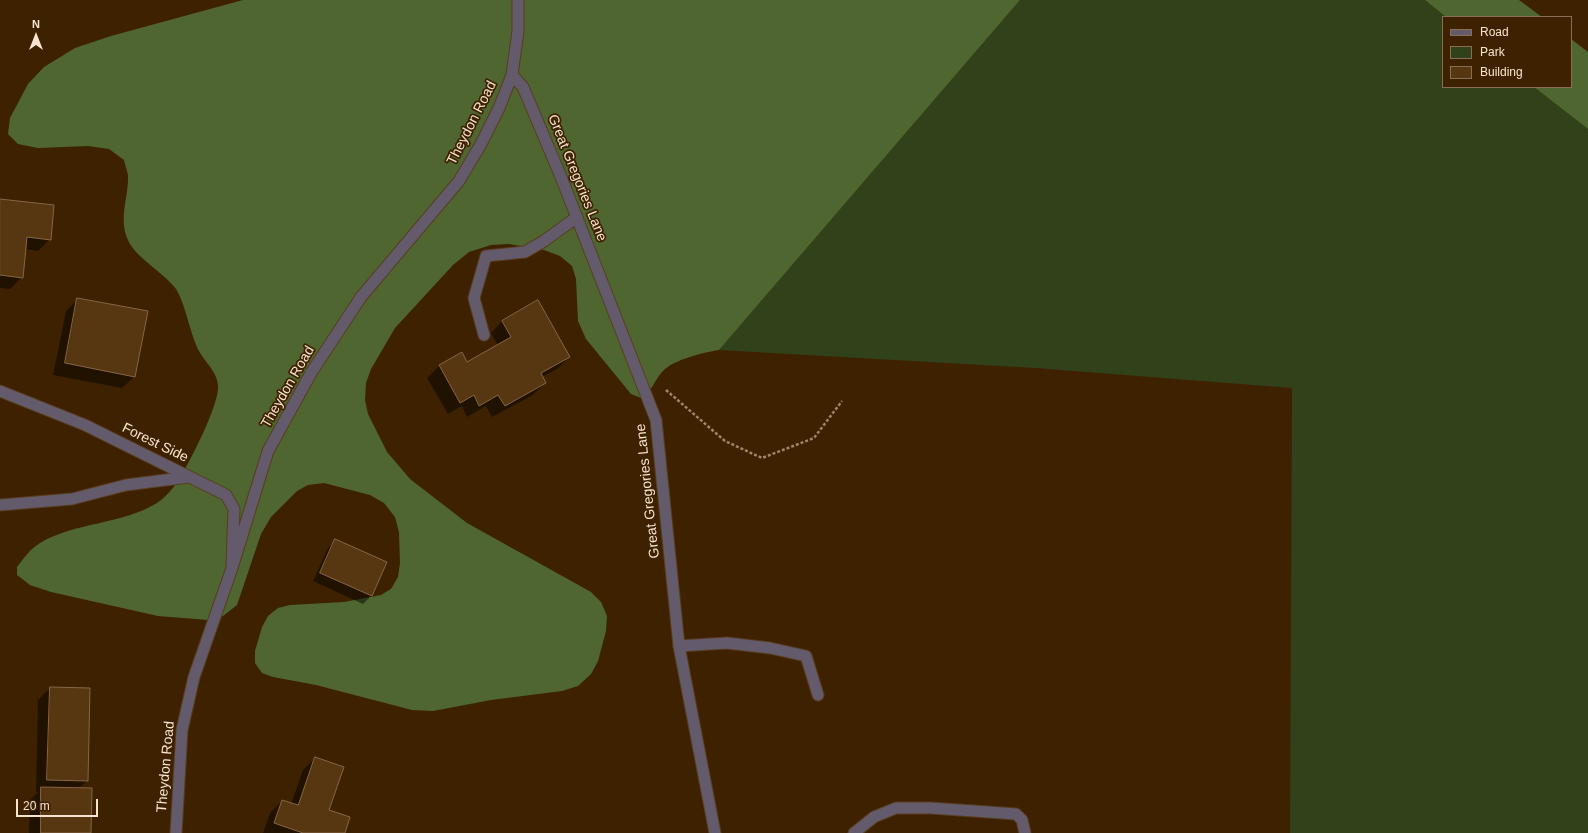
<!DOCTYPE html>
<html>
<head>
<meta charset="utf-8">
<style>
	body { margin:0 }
	#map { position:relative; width:1588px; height:833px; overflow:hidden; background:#3e2200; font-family:Arial,sans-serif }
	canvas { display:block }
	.legend { position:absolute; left:1442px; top:16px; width:130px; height:72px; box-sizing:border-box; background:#3e2200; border:1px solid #886f53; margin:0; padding:5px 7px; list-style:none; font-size:12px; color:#f6e3d0 }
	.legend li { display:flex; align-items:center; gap:8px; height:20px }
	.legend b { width:20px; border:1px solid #886f53 }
	.north { position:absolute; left:16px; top:16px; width:40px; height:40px; -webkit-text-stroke:3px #3e2200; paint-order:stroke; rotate:0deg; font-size:11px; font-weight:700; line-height:16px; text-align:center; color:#f6e3d0 }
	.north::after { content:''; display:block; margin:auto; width:14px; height:18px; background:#f6e3d0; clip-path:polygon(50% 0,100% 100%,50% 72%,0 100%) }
	.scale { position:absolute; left:16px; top:799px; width:82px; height:18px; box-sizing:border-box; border:2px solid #f6e3d0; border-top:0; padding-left:5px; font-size:12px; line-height:14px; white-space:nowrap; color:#f6e3d0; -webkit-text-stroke:3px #3e2200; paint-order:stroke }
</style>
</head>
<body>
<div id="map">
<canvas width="1588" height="833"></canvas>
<ul class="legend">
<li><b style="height:5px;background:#635a6c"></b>Road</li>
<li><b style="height:11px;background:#314119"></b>Park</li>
<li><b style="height:11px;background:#563712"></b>Building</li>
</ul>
<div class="north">N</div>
<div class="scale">20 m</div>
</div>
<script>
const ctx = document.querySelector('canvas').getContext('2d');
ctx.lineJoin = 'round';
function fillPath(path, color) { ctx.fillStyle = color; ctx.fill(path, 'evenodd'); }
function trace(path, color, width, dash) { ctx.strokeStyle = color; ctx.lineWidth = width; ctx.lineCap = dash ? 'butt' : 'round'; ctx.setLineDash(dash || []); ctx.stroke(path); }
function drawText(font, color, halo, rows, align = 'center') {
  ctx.font = font + ' Arial,sans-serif'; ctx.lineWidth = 3.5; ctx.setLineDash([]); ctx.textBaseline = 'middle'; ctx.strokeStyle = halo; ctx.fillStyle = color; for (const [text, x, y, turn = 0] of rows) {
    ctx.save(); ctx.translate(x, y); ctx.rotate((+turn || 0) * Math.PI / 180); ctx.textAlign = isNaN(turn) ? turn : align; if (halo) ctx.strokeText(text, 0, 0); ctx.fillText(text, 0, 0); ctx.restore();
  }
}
fillPath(new Path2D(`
	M1020,0H1425L1446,17H1443V87H1534L1588,129V833H1290L1292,388L1035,368L719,350Z`), '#314119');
fillPath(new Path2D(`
	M243,0H1020L719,350C702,353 675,359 663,371C654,380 652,392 641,398L631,394L586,339L578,321L576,279L572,266L560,256L544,250L509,244L491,245L469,252L453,265L395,328L371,369L366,383L365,400L368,414L387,452L410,479L467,523L591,592L601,602L607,616L606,631L598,661L591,674L578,686L562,691L491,700L433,711L412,710L316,685L273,677L262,673L255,663V651L262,627L268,616L278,608L290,605L344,602L381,595L391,589L398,577L400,563L399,532L395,517L384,503L370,495L324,483L308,485L297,491L271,517L261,534L237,605L223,616L208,620L158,616L51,592L30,585L17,575V567C24,558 30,549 40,543C75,522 121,525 157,503C168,496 179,481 185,469C194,453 220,402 218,385C217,372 205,362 199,351C190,334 186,305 176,289C163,272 135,257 128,240C118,218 129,197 128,175C127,170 125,165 124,160L109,149L88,146L38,148L18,144L8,134L10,118L28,84L44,67L75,48L111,36Z
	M1425,0H1519L1542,17H1446Z
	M1571,39L1588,52V129L1534,87H1571Z`), '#506630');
fillPath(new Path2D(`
	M0,200L50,239L38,251L25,249L22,277L10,289L0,288Z
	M78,299L134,377L122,388L53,375L66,311Z
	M502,321L569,357L557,369L542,377L545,383L533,395L492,417L486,406L467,417L462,406L448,414L427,378L439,366L461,353L467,363L498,346L491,333Z
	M336,540L386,563L371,596L363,604L313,581L328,548Z
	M50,688L87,781L78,789L90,833H29L30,800L38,792H36L38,700Z
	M315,758L328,810L344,833H263L270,813L282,801L291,804L303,770Z`), '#0007');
const building = new Path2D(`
	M0,199L54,205L51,240L27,237L23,278L0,275Z
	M77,298L148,311L135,377L65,363Z
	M538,300L570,357L541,373L546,383L505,406L498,395L479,406L474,395L460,403L439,365L462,352L467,362L511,337L502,321Z
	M335,539L387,562L372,596L320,573Z
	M50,687L90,688L88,781L47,780Z
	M315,757L344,767L329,810L350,817L345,833H303L274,823L282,800L298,805Z
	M41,787L92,788L91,833H41Z`);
fillPath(building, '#563712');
trace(building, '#876643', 1);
const service = new Path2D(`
	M484,335L474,298L486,256L525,252L544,241L577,217
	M0,505L72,499L126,485L189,477
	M679,646L727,643L770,648L806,656L818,695
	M854,833L874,817L896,808H931L1016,814L1022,820L1025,833`);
const minor = new Path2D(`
	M512,75L523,87L561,177L656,420L679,646L715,833
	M0,391L85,425L226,495L234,509L232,564`);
const tertiary = new Path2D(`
	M176,833L182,730L194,677L232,568L268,451L311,373L361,297L459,181L481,144L499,108L512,75L518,31V0`);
trace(service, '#583d1d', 13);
trace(minor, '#583d1d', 13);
trace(tertiary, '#583d1d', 13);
trace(new Path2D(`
	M666,390L725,441L762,458L814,438L842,401`), '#9d856b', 2.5, [3, 2]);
trace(service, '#635a6c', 11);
trace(minor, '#635a6c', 11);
trace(tertiary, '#635a6c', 11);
drawText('14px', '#f6e3d0', '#3e2200', [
	["Theydon Road",472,123,-63],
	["Great Gregories Lane",577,178,68],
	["Theydon Road",288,387,-60],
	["Forest Side",155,443,26],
	["Great Gregories Lane",648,491,-96],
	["Theydon Road",166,767,-85]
]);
</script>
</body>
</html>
